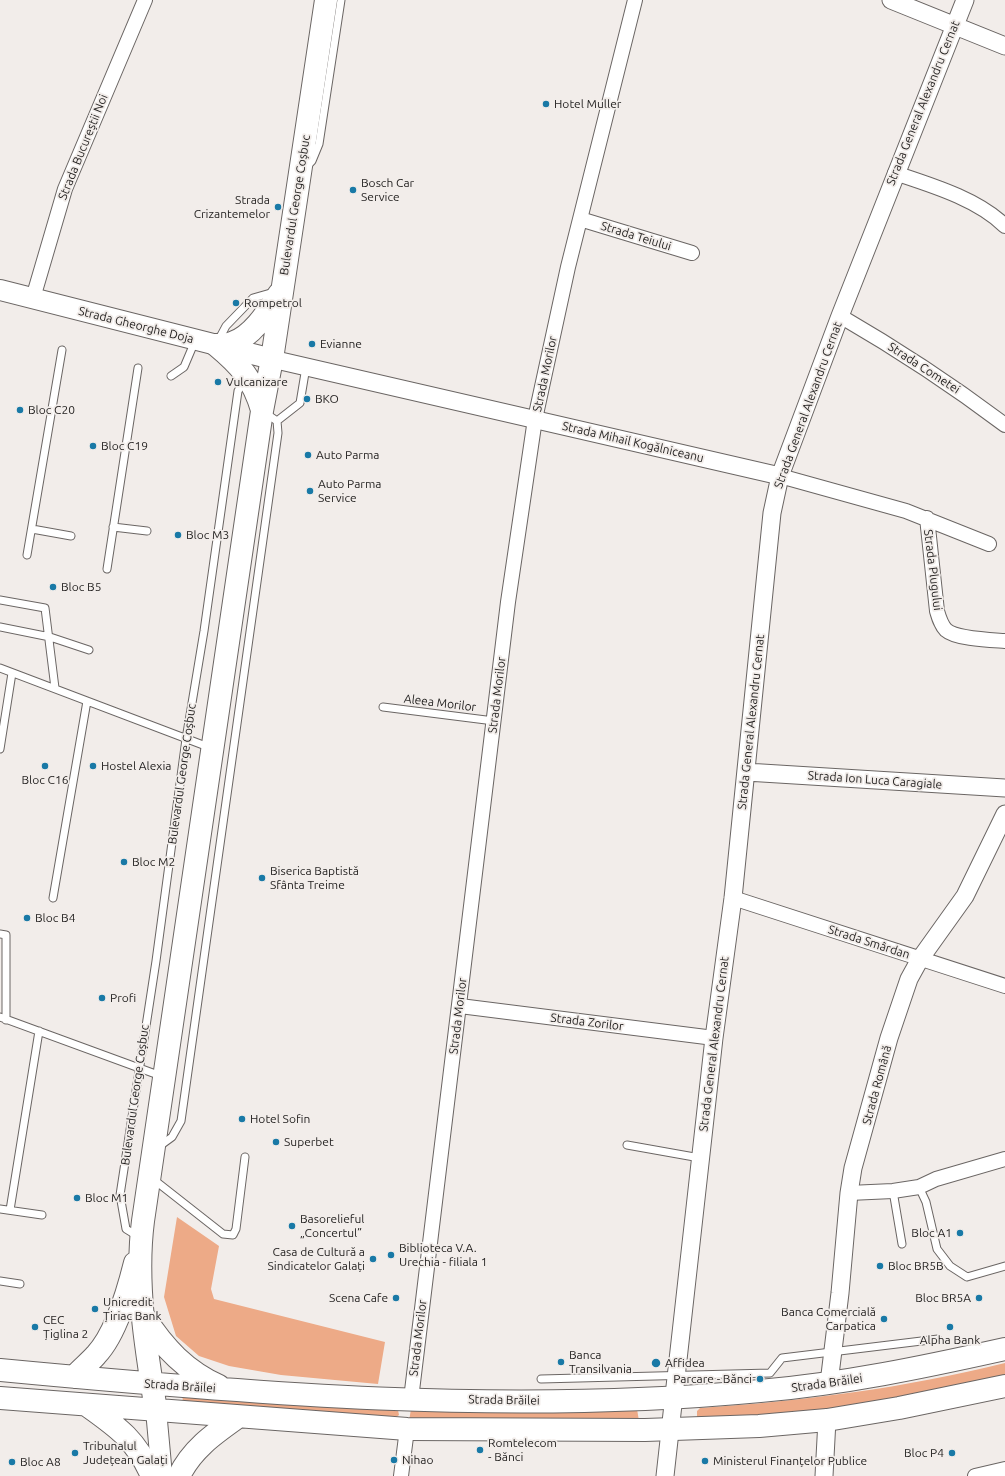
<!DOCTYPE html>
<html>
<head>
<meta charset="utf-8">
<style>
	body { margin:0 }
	canvas { display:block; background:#f2edea }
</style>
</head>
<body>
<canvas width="1005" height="1476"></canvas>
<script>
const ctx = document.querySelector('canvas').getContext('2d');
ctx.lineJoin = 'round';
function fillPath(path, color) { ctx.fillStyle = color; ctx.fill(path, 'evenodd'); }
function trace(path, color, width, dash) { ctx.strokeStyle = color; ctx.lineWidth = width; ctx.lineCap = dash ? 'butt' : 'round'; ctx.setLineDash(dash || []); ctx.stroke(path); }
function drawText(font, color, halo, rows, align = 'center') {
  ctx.font = font + ' Ubuntu,sans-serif'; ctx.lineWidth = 3.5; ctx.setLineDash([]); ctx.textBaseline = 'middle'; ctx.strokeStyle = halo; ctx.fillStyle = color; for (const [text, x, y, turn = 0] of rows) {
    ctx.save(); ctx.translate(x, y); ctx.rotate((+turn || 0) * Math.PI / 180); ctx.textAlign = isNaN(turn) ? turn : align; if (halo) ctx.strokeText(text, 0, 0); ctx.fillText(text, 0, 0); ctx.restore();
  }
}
fillPath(new Path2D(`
	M177,1217L219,1246L211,1289L214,1299L385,1342L378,1384L281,1375L229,1366L199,1356L176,1336L164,1297Z
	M1005,1363V1378L819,1412L697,1419V1411L700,1408C803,1401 905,1388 1005,1363Z
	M182,1394L398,1410L399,1415L395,1418L183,1402Z
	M411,1409H637L639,1421H409Z`), '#edaa87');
const service = new Path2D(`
	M307,166L312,161L319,144L341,0
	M218,341L226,326L253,298L274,292
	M171,376L184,367L195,341
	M277,421L300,403L306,367
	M113,527L147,531
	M32,529L71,536
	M27,555L62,350
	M107,569L138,368
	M0,600L45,608L55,688
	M0,627L50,637L89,650
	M0,668L211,748
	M383,707L494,721
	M0,749L12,673
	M53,898L87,701
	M0,934L6,935V1020
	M0,1017L161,1076
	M159,1145H161L172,1137L181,1121L278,433L277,421L265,413
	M627,1145L700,1158
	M153,1179L223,1234L233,1235L236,1229L245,1157
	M919,1187L926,1202L937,1249L950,1266L967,1277L1005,1266
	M893,1191L902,1244
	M0,1209L42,1215
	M10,1210L39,1031
	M139,1237L126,1229L120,1195L156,961L186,739L204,631L238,391L245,380
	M0,1281L20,1284
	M541,1379L770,1373L782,1358L938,1339`);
const minor = new Path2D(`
	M895,173C931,185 978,199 1005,226
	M580,219L692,253
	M33,298L65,189L145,0
	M840,316C897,349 952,385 1005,425
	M780,476L906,511L989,544
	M927,518L937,611C939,618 941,625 946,630C956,639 991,640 1005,641
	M733,898L1005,986
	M460,1006L714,1038
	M849,1193L893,1191L919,1187L936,1179L1005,1159
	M411,1399L508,602L535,419L568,267L635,0
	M401,1476L407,1429
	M975,1476L1005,1469`);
const tertiary = new Path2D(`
	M891,0L1005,46
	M272,359L780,476
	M746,772L1005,788
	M829,1383L840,1293L849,1193L853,1168L889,1038L909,979L920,959L965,896L1005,814
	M665,1476L714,1038L733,898L772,513L780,476L840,316L965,0
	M824,1476L827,1420`);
const secondary = new Path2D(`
	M0,290L272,359
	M156,1410L162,1476`);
const primary = new Path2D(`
	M216,345C221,345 227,345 232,343C253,336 268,311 279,294
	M216,345C240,365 253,379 262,410
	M145,1318C164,1348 186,1371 219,1386
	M0,1370C252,1394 507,1415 760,1391C843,1384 924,1367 1005,1349
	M74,1377C81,1369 89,1363 96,1355C116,1334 128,1291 135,1263
	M0,1398L407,1429L645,1430L759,1426L827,1420L899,1408L1005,1386
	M88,1406C119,1428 136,1440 152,1476
	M156,1410C146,1349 135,1283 143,1221L262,411L272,359L326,0
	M179,1476C192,1449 214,1434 238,1417`);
trace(service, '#6b6664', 9);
trace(minor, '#6b6664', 16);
trace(tertiary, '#6b6664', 19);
trace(secondary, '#6b6664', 22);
trace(primary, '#6b6664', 24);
trace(service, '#fff', 7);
trace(minor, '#fff', 14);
trace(tertiary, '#fff', 17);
trace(secondary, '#fff', 20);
trace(primary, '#fff', 22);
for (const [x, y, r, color] of [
	[546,104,4,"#1979a6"],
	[353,190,4,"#1979a6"],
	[278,207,4,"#1979a6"],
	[236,303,4,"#1979a6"],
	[312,344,4,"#1979a6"],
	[218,382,4,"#1979a6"],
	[307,399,4,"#1979a6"],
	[20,410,4,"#1979a6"],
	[93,446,4,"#1979a6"],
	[308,455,4,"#1979a6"],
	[310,491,4,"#1979a6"],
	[178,535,4,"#1979a6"],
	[53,587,4,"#1979a6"],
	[45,766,4,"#1979a6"],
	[93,766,4,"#1979a6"],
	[124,862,4,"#1979a6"],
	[262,878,4,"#1979a6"],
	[27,918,4,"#1979a6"],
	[102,998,4,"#1979a6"],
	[242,1119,4,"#1979a6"],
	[276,1142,4,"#1979a6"],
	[77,1198,4,"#1979a6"],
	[292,1226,4,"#1979a6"],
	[960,1233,4,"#1979a6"],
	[391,1255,4,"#1979a6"],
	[373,1259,4,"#1979a6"],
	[880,1266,4,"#1979a6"],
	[396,1298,4,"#1979a6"],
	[979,1298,4,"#1979a6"],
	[95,1309,4,"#1979a6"],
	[884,1319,4,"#1979a6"],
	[35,1327,4,"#1979a6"],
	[950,1327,4,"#1979a6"],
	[561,1362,4,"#1979a6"],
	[656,1363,5,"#1979a6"],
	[760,1379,4,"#1979a6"],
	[480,1450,4,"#1979a6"],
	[75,1453,4,"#1979a6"],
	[952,1453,4,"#1979a6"],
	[394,1460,4,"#1979a6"],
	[705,1461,4,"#1979a6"],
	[12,1462,4,"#1979a6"]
]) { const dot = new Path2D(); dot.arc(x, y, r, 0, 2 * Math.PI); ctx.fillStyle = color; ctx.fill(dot); trace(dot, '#f2edea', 1.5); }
drawText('12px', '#211f1e', '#f2edea', [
	["Strada General Alexandru Cernat",923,103,-68],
	["Strada Bucureștii Noi",83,147,-68],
	["Bulevardul George Coșbuc",295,205,-81],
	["Strada Teiului",636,236,17],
	["Strada Gheorghe Doja",136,325,14],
	["Strada Cometei",924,368,33],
	["Strada Morilor",545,374,-78],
	["Strada General Alexandru Cernat",808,405,-70],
	["Strada Mihail Kogălniceanu",633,442,13],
	["Strada Plugului",933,570,83],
	["Strada Morilor",497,695,-83],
	["Aleea Morilor",440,703,7],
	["Strada General Alexandru Cernat",751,722,-84],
	["Bulevardul George Coșbuc",182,774,-82],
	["Strada Ion Luca Caragiale",875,780,4],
	["Strada Smârdan",869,942,18],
	["Strada Morilor",458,1016,-83],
	["Strada Zorilor",587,1022,7],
	["Strada General Alexandru Cernat",714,1044,-83],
	["Strada Română",877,1085,-75],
	["Bulevardul George Coșbuc",135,1095,-82],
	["Strada Morilor",418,1338,-83],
	["Strada Brăilei",827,1383,-8],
	["Strada Brăilei",180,1386,4],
	["Strada Brăilei",504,1400,1]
]);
drawText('12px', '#211f1e', '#f2edea', [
	["Hotel Muller",554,104],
	["Bosch Car",361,183],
	["Service",361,197],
	["Strada",270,200,"right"],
	["Crizantemelor",270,214,"right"],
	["Rompetrol",244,303],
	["Evianne",320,344],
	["Vulcanizare",226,382],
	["BKO",315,399],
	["Bloc C20",28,410],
	["Bloc C19",101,446],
	["Auto Parma",316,455],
	["Auto Parma",318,484],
	["Service",318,498],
	["Bloc M3",186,535],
	["Bloc B5",61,587],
	["Hostel Alexia",101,766],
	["Bloc C16",45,780,"center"],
	["Bloc M2",132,862],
	["Biserica Baptistă",270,871],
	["Sfânta Treime",270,885],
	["Bloc B4",35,918],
	["Profi",110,998],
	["Hotel Sofin",250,1119],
	["Superbet",284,1142],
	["Bloc M1",85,1198],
	["Basorelieful",300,1219],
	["„Concertul”",300,1233],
	["Bloc A1",952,1233,"right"],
	["Biblioteca V.A.",399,1248],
	["Urechia - filiala 1",399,1262],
	["Casa de Cultură a",365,1252,"right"],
	["Sindicatelor Galați",365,1266,"right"],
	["Bloc BR5B",888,1266],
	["Scena Cafe",388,1298,"right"],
	["Bloc BR5A",971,1298,"right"],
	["Unicredit",103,1302],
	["Țiriac Bank",103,1316],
	["Banca Comercială",876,1312,"right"],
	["Carpatica",876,1326,"right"],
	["CEC",43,1320],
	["Țiglina 2",43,1334],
	["Alpha Bank",950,1340,"center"],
	["Banca",569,1355],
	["Transilvania",569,1369],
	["Affidea",665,1363],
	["Parcare - Bănci",752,1379,"right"],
	["Romtelecom",488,1443],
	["- Bănci",488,1457],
	["Tribunalul",83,1446],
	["Județean Galați",83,1460],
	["Bloc P4",944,1453,"right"],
	["Nihao",402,1460],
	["Ministerul Finanțelor Publice",713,1461],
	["Bloc A8",20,1462]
], 'left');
</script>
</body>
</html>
